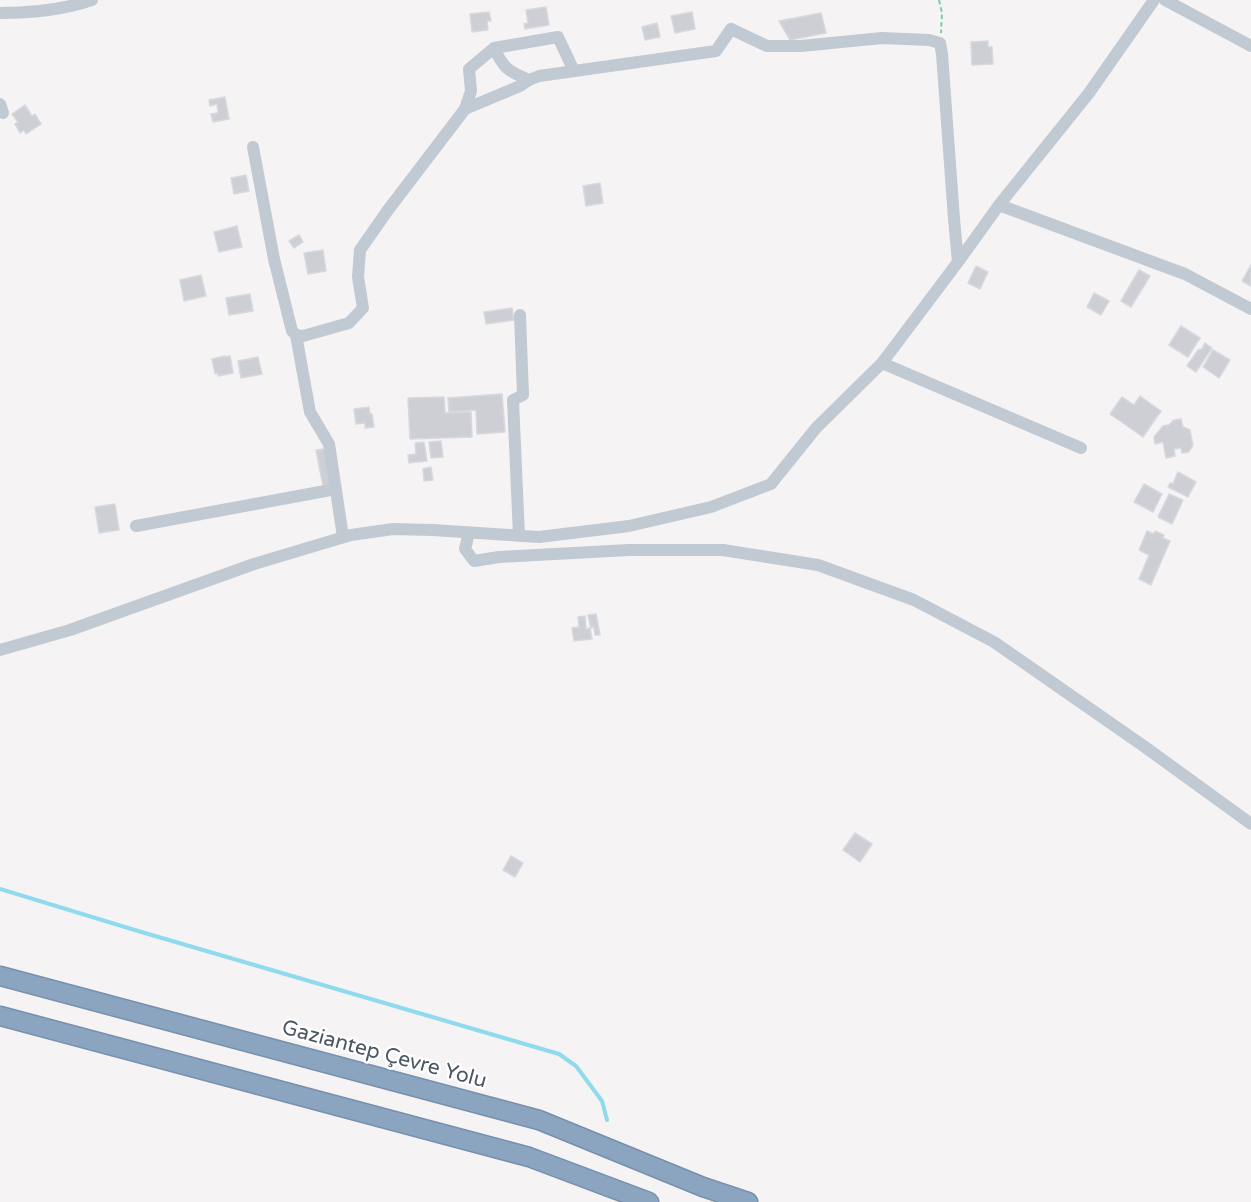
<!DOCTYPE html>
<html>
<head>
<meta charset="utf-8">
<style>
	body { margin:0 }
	canvas { display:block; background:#f5f3f3 }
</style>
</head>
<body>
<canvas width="1251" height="1202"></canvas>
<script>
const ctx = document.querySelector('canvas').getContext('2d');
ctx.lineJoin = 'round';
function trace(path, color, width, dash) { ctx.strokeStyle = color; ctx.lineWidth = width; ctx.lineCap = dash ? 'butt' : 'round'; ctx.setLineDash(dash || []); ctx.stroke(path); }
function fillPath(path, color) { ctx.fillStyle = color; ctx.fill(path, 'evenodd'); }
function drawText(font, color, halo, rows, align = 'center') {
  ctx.font = font + ' "Varela Round",sans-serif'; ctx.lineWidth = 5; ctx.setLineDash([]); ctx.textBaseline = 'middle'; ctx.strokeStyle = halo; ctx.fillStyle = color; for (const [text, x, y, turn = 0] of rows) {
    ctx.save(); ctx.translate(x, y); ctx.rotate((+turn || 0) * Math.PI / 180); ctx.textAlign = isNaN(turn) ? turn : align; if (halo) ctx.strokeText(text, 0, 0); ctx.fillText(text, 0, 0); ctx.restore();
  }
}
trace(new Path2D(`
	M0,889L138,931L559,1054L576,1066L602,1101L607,1120`), '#90daee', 4);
const building = new Path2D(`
	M546,7L549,25L525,29L524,24L528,23L526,10Z
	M489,12L491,21H487L488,30L472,32L470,14Z
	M692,12L695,29L675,33L671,16Z
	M821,13L826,33L790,40L779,21Z
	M657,23L660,37L645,40L642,27Z
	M988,41V47H992L993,64L972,65L971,42Z
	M225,97L229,119L213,122L211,114L218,113L217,104L210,106L209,100Z
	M25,105L32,116L35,114L41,124L26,134L24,130L20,133L15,124L18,122L12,114Z
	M246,175L249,191L234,194L231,178Z
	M600,183L603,203L586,206L583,186Z
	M237,226L242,247L219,252L214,232Z
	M299,235L303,242L294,248L289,241Z
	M323,250L326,271L308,274L304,253Z
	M1251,265V286L1242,281Z
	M976,266L988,272L980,289L968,283Z
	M1139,270L1150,276L1131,307L1121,301Z
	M201,275L206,296L184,301L180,280Z
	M1094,293L1109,301L1101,315L1087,307Z
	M250,294L253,311L229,315L226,298Z
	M512,308L514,320L486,324L484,312Z
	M1181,326L1200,338L1188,357L1169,345Z
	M1205,343L1212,348L1196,372L1187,366L1198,350L1202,349Z
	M1213,350L1230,360L1219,378L1203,367Z
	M225,356V357L230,356L233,373L218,376V373L215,374L212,359Z
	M258,357L262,374L241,378L238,361Z
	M502,394L505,432L477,434L476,410L449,412L448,398Z
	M1140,396L1161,411L1143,437L1110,414L1122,397L1134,405Z
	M444,397L445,413L471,412L472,437L410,439L408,398Z
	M369,407L370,414H372L374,427L365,428V423L356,424L354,409Z
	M1181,419L1183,427L1190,430L1193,445L1189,452L1182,453L1181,448L1174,449L1175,456L1166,458L1163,442L1155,444L1154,437L1163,426L1169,425L1174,420Z
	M441,441L443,457L431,458L429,442Z
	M424,442L427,461L409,463L408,455L416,454L415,443Z
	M325,449L331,485L323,486L316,450Z
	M431,467L433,480L424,481L423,469Z
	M1178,472L1196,482L1188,497L1168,487L1170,483L1173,484Z
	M1144,484L1162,494L1153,512L1134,502Z
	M1169,494L1183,500L1172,524L1158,517Z
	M115,504L119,530L99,533L95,507Z
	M1147,531L1154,534L1155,531L1164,535L1163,538L1170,541L1151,585L1139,579L1149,555L1139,550Z
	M596,614L600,635H595L594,627L591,628L588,615Z
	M585,616L586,629L590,628L592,639L574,641L572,628L579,627L578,617Z
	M855,833L872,844L860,862L843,850Z
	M511,856L523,863L515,877L503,870Z`);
fillPath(building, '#cdcfd5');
trace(building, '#d7d9de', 1.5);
const highway = new Path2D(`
	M0,976L539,1120L703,1187L748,1202
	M0,1016L529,1157L649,1202`);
trace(highway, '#7690ad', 21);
trace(new Path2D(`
	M939,0L942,13L941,33`), '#7ad0a6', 2, [4.5, 3]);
trace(new Path2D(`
	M1165,0L1251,46
	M0,13C32,13 62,10 92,0
	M494,48C504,69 508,71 529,80
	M574,71L558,37L494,48L469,69L471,91L465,109L520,86L529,80L539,76L716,51L731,29L767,46H801L882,38L929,40L940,43L942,54L954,219L958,262
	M0,104L3,113
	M253,147L274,259L292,331L296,335L310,412L329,444L343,537
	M999,205L1185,274L1251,309
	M296,335L303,336L349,323L363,308L358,277L360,250L388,210L465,109
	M882,363L1081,448
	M136,526L336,489
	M469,533L465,549L474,561L499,557L629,550H723L818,565L914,600L994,642L1145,747L1251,824
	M519,536L513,400L523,395L520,315
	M0,650L70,630L254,564L351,535L393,529L433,530L539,537L629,526L711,507L771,484L816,428L882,363L958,262L999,205L1089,93L1154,0`), '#c1cad2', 12);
trace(highway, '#8ba5c1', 18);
drawText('21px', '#4a5661', '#fff', [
	["Gaziantep Çevre Yolu",384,1055,15]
]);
</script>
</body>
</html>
